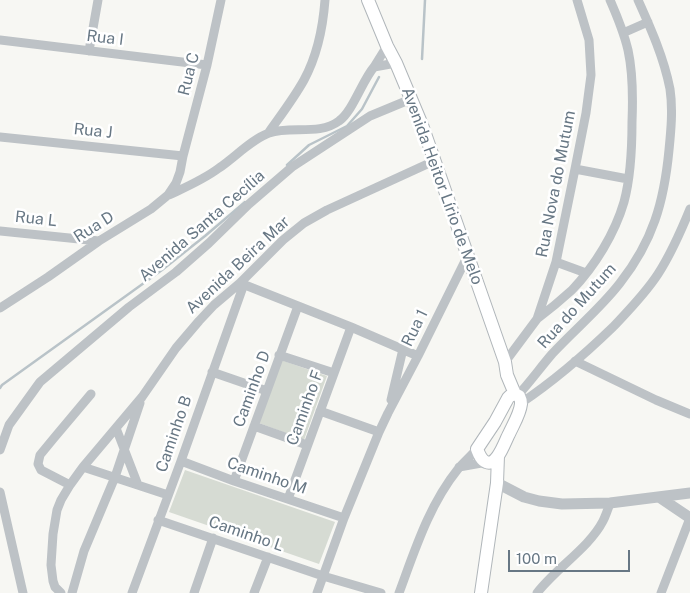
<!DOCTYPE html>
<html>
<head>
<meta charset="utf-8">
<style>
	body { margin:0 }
	#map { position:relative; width:690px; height:593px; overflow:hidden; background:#f7f7f3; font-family:"Public Sans",sans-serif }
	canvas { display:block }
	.scale { position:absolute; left:508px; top:550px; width:122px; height:22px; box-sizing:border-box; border:2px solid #677784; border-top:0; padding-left:6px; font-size:15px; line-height:18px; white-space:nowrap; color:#677784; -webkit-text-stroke:4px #fff; paint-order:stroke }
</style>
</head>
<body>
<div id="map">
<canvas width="690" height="593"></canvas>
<div class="scale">100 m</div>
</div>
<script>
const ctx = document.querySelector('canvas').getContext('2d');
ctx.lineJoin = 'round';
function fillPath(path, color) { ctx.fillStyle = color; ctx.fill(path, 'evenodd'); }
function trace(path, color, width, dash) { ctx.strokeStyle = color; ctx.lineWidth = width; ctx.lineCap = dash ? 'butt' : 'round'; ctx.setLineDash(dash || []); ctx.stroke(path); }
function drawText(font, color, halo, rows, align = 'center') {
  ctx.font = font + ' "Public Sans",sans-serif'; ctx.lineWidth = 5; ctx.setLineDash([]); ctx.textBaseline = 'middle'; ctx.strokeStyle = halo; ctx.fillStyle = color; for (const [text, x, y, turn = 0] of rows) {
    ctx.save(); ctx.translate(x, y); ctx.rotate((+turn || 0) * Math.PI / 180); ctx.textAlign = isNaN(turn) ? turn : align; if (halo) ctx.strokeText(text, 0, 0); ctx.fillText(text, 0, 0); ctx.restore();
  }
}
fillPath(new Path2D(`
	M281,360L327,376L304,440L259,423Z
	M185,470L335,522L319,564L169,512Z`), '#d6dbd3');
trace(new Path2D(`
	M422,59L425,0
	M287,165L309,145L347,126L362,109L379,77
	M0,388L2,385L162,270L205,236L245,202`), '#b9c3c8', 2.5);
const secondary = new Path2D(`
	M368,0L387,46L396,63L422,125L505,362L507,375L515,394
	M515,394L519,396C521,400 521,400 521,404C520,414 513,425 509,434C505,441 497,467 486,462C481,460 479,454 477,449L495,422L508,398L510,396Z
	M481,593L497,483L498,456`);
trace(secondary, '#b0b6ba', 14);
trace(new Path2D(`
	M623,33L648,22
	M0,40L207,65
	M89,51L98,0
	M374,67L387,46
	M269,132C281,115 294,98 304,80C317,56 323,27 325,0
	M0,137L183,156
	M575,169L628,179
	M169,195C186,187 203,180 219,168C234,158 252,139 269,133C290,125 319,136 339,121C353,111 362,81 374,67L396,63
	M0,231L99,241
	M556,262L586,273
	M240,283L351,327L418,356
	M0,308L48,277L99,241L151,209L168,195L176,183L180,172L183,156L207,65L221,0
	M537,319C549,310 561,300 572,290C595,266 615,233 624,202C631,176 632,148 632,122C633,98 633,73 628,50C624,33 617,16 610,0
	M279,355L334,373
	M575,361L656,400L690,414
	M505,362L537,319L556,262L575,169L586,113L591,75L589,40L577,0
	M212,372L267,391
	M518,395C530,382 540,368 552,354C574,330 600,309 620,283C653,241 664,202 669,150C671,130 673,109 670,89C664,58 651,29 638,0
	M391,400L403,349
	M521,403C554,381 584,355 613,327C629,310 645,294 658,274C671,254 681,231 690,209
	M320,411L379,432
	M254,426L307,445
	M116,428L138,485
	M0,450L9,425L40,382L129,307L176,272L209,243L249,204L292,167L370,116L411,99
	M181,461L234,481L344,518
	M83,467L168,495
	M459,467L487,462
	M234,481L298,306
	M70,485L41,470L38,464L40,455L54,438L91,394
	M0,492L23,593
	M288,499L351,327
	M158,520L323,576L381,593
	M61,593L55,587L53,581L51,565L53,534L57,510L61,500L70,485L83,467L142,397L176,348L199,321L214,305L240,283L283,240L304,223L327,210L434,161
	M72,593L84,551L115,477L140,403
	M132,593L181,461L244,284
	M194,593L213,538
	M254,593L268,557
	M317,593L344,518L379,432L388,413L418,356L468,255
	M399,593C415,550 429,505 458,469C464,462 471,456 477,449
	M537,593C556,568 589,548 603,521C606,515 608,509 610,503
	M661,593L690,518`), '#bdc2c6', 9);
trace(new Path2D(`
	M497,483L524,497L539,501L562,504L610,503L690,493
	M659,497L690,518`), '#bdc2c6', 11);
trace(secondary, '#fff', 12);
drawText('16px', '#677784', '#fff', [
	["Rua I",105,38,7],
	["Rua C",189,74,-76],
	["Rua J",93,131,6],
	["Rua Nova do Mutum",556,184,-79],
	["Avenida Heitor Lírio de Melo",442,186,70],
	["Rua L",36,219,6],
	["Avenida Santa Cecília",202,226,-41],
	["Rua D",94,227,-32],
	["Avenida Beira Mar",238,265,-43],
	["Rua do Mutum",577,306,-48],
	["Rua 1",415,328,-64],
	["Caminho D",252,389,-70],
	["Caminho F",305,408,-70],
	["Caminho B",174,434,-71],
	["Caminho M",267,476,19],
	["Caminho L",246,534,19]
]);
</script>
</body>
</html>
